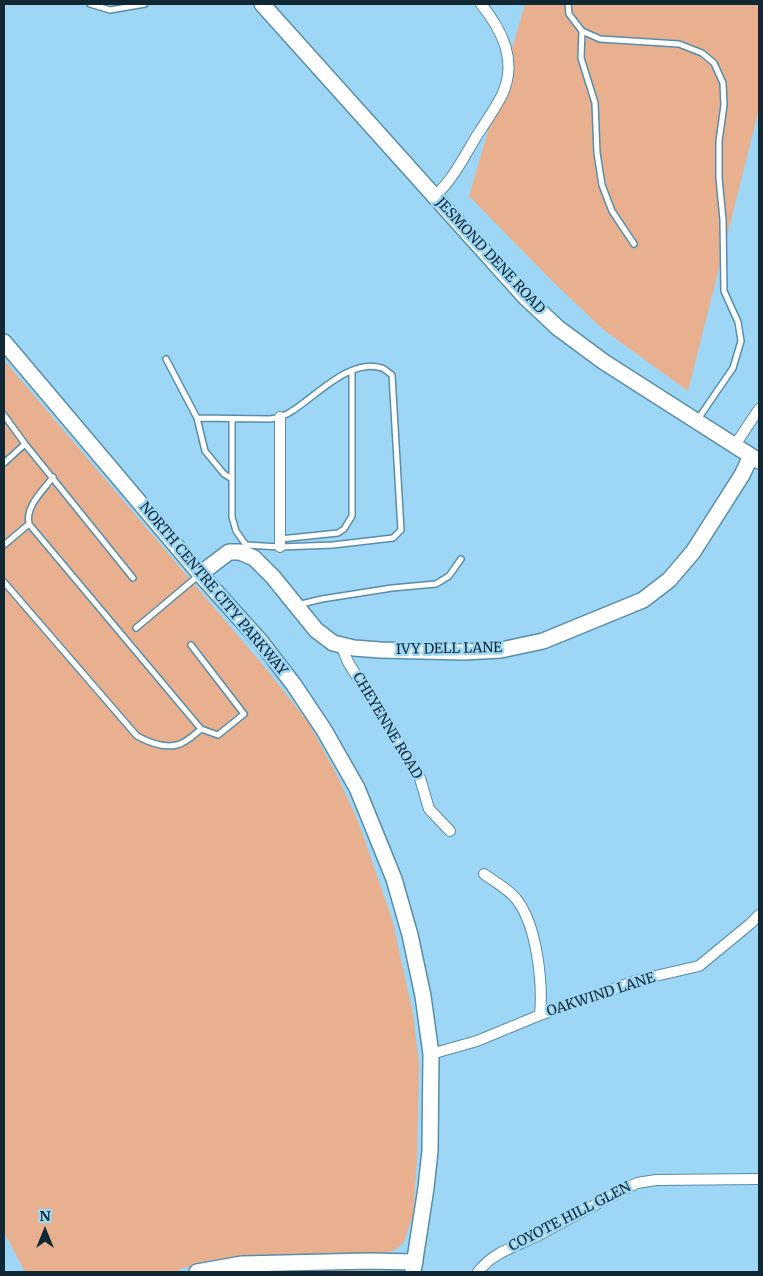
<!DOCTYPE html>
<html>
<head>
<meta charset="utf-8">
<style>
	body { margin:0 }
	#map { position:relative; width:763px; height:1276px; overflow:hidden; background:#9ed7f5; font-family:Merriweather,serif }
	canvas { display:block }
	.frame { position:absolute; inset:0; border:5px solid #112834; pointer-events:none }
	.north { position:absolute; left:20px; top:1206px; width:50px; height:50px; -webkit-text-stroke:4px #9ed7f5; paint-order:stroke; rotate:0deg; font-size:14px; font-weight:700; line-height:20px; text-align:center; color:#112834 }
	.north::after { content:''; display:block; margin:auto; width:18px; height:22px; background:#112834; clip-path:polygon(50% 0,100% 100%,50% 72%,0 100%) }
</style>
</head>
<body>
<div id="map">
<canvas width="763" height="1276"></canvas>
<div class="frame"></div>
<div class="north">N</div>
</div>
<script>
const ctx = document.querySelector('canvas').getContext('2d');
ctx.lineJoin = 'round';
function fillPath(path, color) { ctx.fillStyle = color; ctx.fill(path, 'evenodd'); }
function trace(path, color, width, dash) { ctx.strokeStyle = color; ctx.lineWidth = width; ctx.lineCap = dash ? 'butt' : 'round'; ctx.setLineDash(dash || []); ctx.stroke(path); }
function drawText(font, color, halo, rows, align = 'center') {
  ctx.font = font + ' Merriweather,serif'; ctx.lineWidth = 5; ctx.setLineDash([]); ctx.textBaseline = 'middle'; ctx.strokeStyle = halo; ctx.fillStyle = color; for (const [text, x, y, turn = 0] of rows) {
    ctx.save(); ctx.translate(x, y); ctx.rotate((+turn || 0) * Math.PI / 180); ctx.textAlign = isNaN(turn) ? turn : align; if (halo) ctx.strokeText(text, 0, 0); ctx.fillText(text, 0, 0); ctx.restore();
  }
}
fillPath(new Path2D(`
	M525,4H759V109L688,391L605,331L552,281L469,196Z
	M4,360L268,671L308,722L335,771L358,821L392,919L413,1014L419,1063L417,1161L413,1215L404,1242L397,1249L386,1253H338L244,1257L205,1261L173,1272H25L4,1232Z
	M309,1269L383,1271L385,1272H269Z`), '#e8b08f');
const lane = new Path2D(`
	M90,4L110,10L145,4
	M568,4L569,14L582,31L581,58L595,103L597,153L602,185L612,211L634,244
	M582,31L600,39L679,44L702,53L714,63L723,83L724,105L719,141V178L723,220L724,291L738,322L741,341L733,368L698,419
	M166,359L197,418L205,451L224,474L232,479
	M4,415L25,444L133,578
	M197,418L270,419C278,418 285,416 292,411C315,397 351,357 382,368C385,369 389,373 392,375L401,530L393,538L333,545L280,547L246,545L236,531L232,517V419
	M4,463L25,444
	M280,539L338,533L344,529L352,516V371
	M4,545L29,524C25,506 43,491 53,477
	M4,582L137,736C148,742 164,748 177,745C186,743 194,735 201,729L29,524
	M297,605L322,599L392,588L436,584L449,576L461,559
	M136,628L198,576
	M191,645L244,714L218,735L201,729`);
const street = new Path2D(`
	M435,196C453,179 463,159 476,137C485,123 495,109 502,95C518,61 502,30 481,4
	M280,417V547
	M735,445L759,409
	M341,645L348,662L420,778L429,809L450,831
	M484,874C495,882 510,890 517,900C537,926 543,983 540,1015
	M431,1054L477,1041L540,1015L638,980L699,966L750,924L759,915
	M478,1272C493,1252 515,1247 537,1236C570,1218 604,1200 637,1183L656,1180L759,1179`);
const secondary = new Path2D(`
	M262,4L525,297L558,328L604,362L759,461
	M4,342L200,574L261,642L294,685L324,730L357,788L394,879L410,935L423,996L431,1054L430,1151L426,1188L413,1272
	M200,574L229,552H240L254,558L273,577L316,630L333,643L354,648L380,650L464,652L501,650L543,641L643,600L669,580L693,552L742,475L751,456
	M197,1272L242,1264L369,1261L415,1262`);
trace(lane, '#578da9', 8);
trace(street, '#578da9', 12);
trace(secondary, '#578da9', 18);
trace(lane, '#fff', 5);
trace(street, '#fff', 10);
trace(secondary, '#fff', 15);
drawText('14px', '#112834', '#9ed7f5', [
	["JESMOND DENE ROAD",490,256,47],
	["NORTH CENTRE CITY PARKWAY",213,589,50],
	["IVY DELL LANE",449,649,-1],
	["CHEYENNE ROAD",387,726,59],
	["OAKWIND LANE",601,995,-18],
	["COYOTE HILL GLEN",570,1217,-27]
]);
</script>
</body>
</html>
